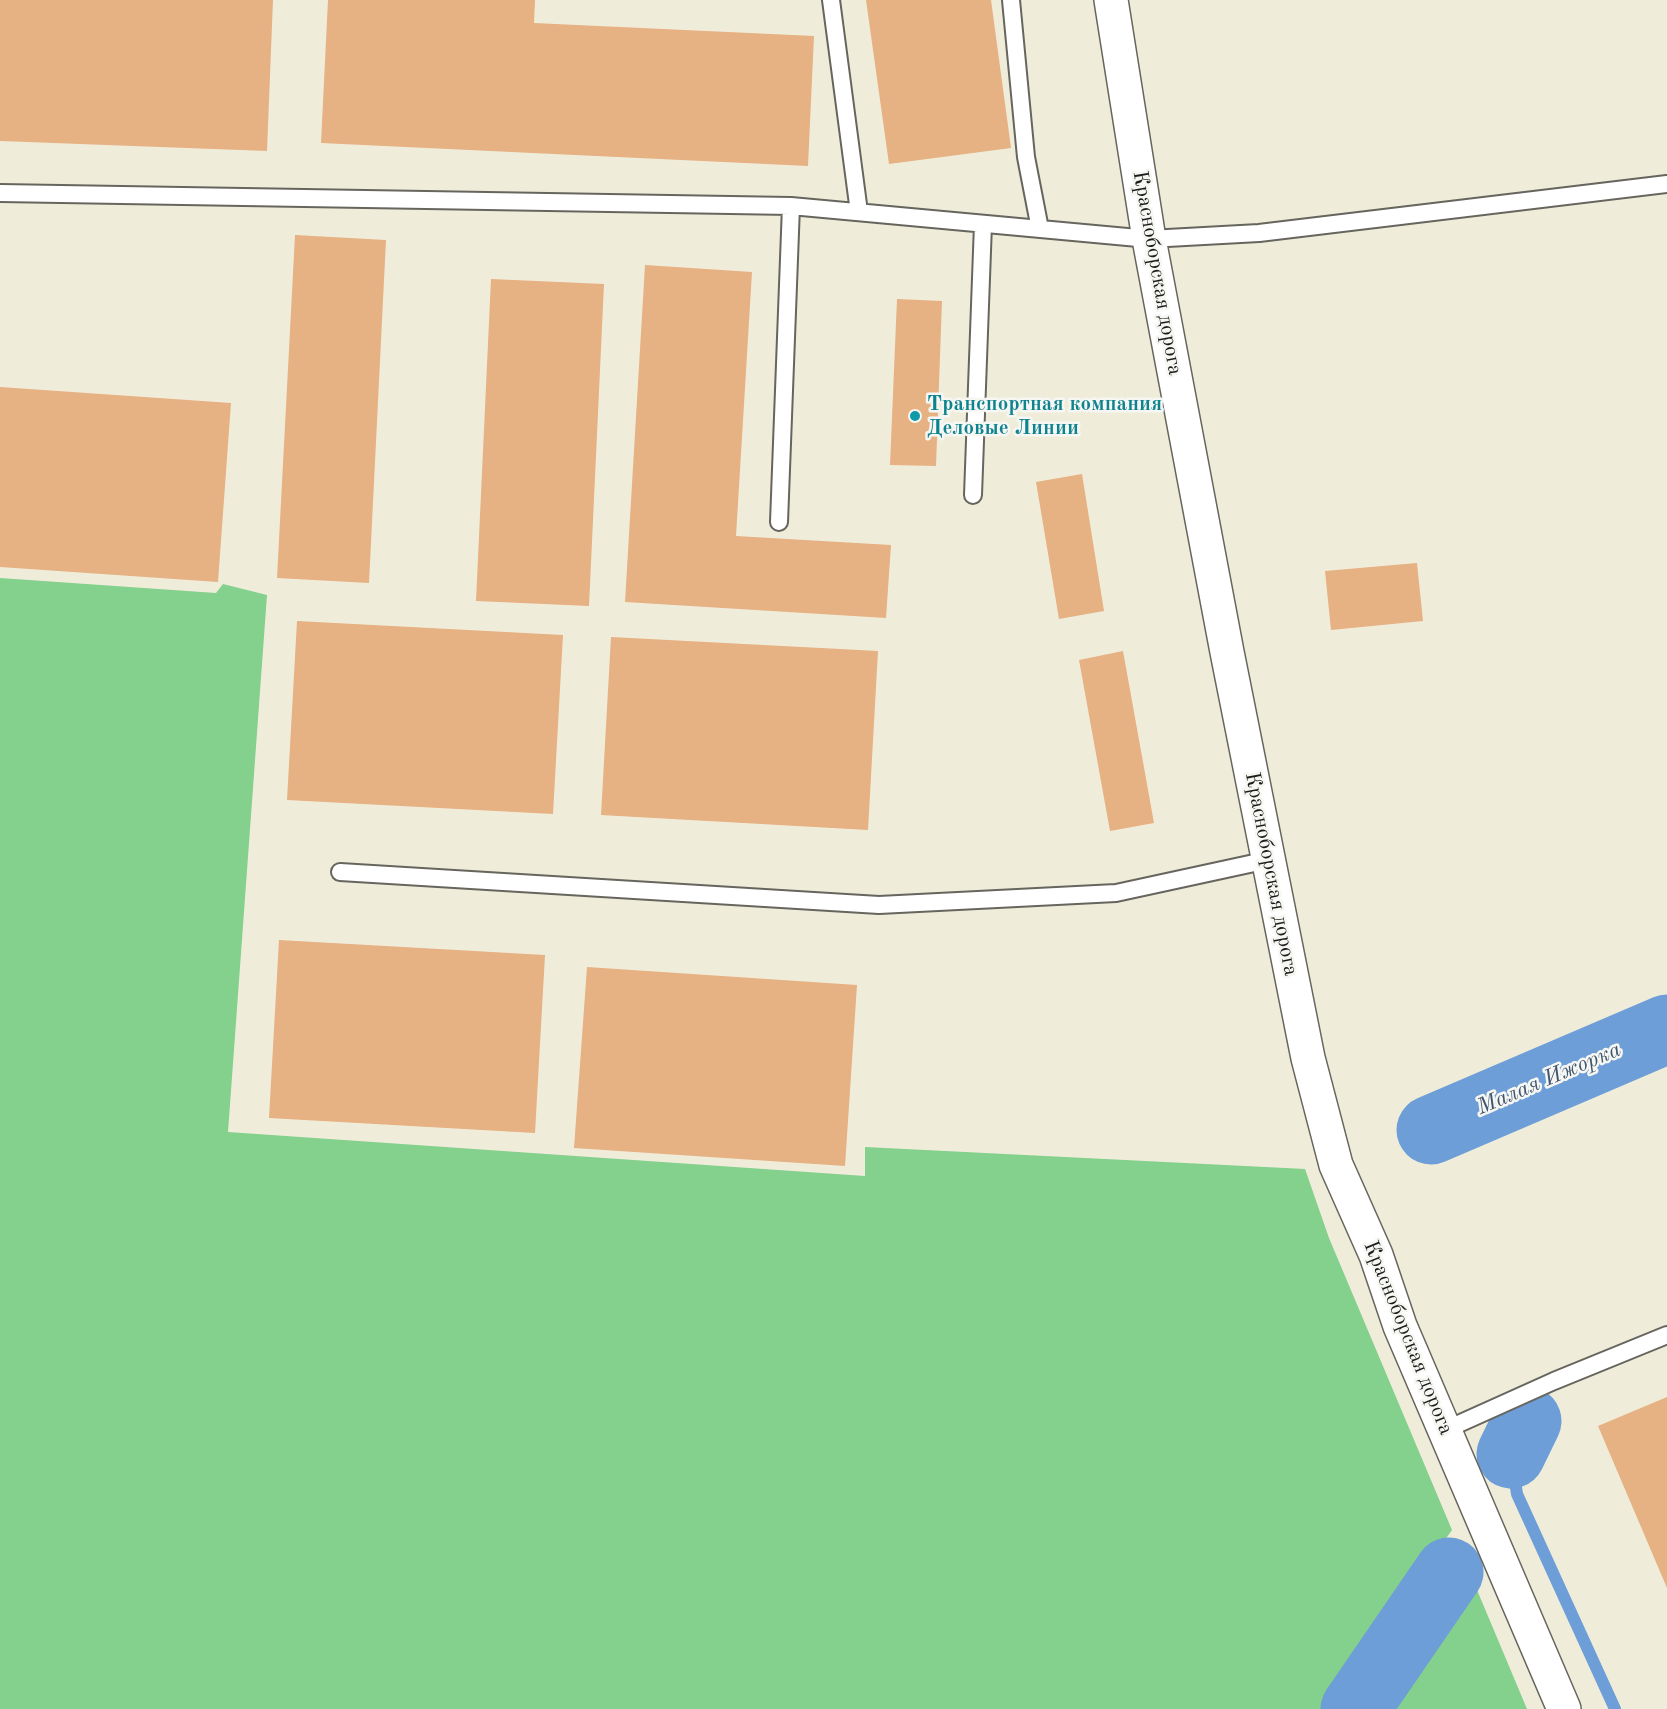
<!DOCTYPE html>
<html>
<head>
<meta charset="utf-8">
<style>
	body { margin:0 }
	canvas { display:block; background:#f0ecda }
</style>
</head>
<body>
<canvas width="1667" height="1709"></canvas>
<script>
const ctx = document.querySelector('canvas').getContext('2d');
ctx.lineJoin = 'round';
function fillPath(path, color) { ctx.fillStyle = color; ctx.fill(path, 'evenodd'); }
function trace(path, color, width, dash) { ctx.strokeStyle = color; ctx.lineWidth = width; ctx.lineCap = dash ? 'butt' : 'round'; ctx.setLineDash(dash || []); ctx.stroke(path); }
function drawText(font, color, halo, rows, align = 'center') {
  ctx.font = font + ' "Old Standard TT",serif'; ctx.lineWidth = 5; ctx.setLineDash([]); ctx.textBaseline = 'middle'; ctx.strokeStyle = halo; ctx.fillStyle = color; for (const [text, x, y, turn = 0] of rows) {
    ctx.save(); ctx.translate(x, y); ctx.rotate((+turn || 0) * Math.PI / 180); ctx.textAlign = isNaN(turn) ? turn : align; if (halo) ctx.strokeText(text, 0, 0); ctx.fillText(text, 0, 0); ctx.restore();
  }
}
fillPath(new Path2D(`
	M0,578L216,593L223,584L267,595L228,1132L865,1176V1147L1305,1169L1329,1238L1452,1530L1326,1709H0Z
	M1472,1578L1527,1709H1381Z`), '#84d08d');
trace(new Path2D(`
	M1511,1454L1517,1494L1615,1709`), '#6d9ed7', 12);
trace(new Path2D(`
	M1431,1130L1667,1029
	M1511,1454L1527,1421
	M1355,1709L1449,1572`), '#6d9ed7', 69);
fillPath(new Path2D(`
	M0,0H273L267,151L0,141Z
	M328,0H535L534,23L814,36L808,166L321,143Z
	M866,0H991L1011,148L889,164Z
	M295,235L386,240L369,583L277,578Z
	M645,265L752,272L736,536L891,545L886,618L625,602Z
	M491,279L604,284L589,606L476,601Z
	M897,299L942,301L936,466L890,465Z
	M0,387L231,403L218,582L0,567Z
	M1082,474L1104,611L1059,619L1036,482Z
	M1417,563L1423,621L1331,630L1325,571Z
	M297,621L563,635L553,814L287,800Z
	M611,637L878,651L868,830L601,815Z
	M1123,651L1154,823L1110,831L1079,660Z
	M279,940L545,955L535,1133L269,1118Z
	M587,967L857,985L845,1166L574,1148Z
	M1667,1397V1588L1598,1426Z`), '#e6b183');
const lane = new Path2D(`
	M831,0L859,212
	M1011,0L1026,157L1040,229
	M0,193L791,206L1149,239L1259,233L1667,184
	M973,495L983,224
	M779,522L791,206
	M340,872L879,905L1116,893L1268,860
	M1445,1430L1554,1381L1667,1335`);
const secondary = new Path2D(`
	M1111,0L1149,239L1227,652L1308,1058L1336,1165L1376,1255L1400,1326L1564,1709`);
trace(lane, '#66655e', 20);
trace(secondary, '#66655e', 36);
trace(lane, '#fff', 16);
trace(secondary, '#fff', 33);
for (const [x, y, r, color] of [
	[915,416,6,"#0f9aa8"]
]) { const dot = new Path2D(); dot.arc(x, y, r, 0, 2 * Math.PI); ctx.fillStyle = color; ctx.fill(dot); trace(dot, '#f6f6f2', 2); }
drawText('21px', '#1c1c1c', '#f6f6f2', [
	["Красноборская дорога",1157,273,80],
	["Красноборская дорога",1271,874,79],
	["Красноборская дорога",1408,1338,68]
]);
drawText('bold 21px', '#0d838f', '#f6f6f2', [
	["Транспортная компания",927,404],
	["Деловые Линии",927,428]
], 'left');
drawText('italic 22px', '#405670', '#f6f6f2', [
	["Малая Ижорка",1549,1079,-23]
]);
</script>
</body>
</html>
